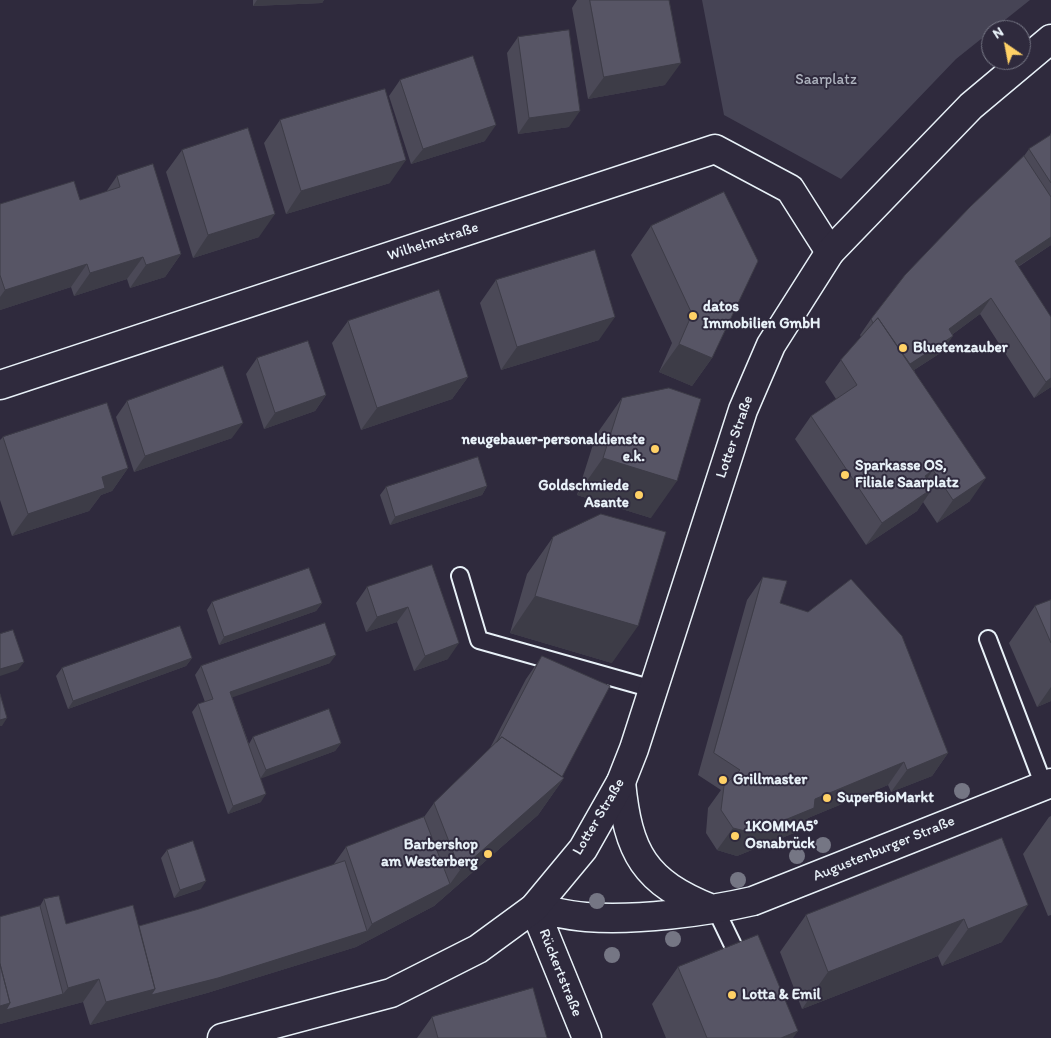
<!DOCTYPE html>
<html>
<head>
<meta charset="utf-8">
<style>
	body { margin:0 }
	#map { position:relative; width:1051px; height:1038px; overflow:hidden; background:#2f2a3d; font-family:Itim,sans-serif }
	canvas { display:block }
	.north { position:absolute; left:981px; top:20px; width:50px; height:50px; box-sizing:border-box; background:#2f2a3d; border:1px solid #797a88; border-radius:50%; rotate:327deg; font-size:14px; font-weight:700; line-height:20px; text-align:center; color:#e8f1f8 }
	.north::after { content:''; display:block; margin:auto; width:18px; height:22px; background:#ffd166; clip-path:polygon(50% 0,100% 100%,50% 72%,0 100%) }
</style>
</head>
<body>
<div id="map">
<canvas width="1051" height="1038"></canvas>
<div class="north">N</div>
</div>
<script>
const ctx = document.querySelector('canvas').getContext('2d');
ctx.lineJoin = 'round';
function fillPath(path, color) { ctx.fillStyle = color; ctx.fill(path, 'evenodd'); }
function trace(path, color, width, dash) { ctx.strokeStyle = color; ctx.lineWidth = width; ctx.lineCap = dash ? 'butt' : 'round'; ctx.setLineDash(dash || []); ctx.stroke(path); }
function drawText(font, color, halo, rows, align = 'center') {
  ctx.font = font + ' Itim,sans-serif'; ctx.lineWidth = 4; ctx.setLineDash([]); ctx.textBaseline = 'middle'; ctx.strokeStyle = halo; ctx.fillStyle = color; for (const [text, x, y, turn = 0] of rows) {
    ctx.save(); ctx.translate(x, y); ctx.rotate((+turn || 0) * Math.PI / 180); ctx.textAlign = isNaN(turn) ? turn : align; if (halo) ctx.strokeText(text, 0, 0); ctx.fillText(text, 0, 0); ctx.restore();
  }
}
fillPath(new Path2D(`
	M702,0H1030L956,59L841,179L724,115Z`), '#464455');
const lane = new Path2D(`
	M460,576L479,640L653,689
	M988,639L1044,786
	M716,910L742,964`);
const street = new Path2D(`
	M0,385L715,149L790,189L830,252
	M621,782C628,853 644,882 712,909
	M534,908C551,911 569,916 586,917C636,921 705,912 753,901L1051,783
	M534,908L587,1038`);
const secondary = new Path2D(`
	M222,1038L391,993L478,949L534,908L583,849L621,782L634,749L743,410L771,345L830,252L971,106L1051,39`);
trace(lane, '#e8f1f8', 20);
trace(street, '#e8f1f8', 31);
trace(secondary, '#e8f1f8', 31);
trace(lane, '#2f2a3d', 16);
trace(street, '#2f2a3d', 28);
trace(secondary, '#2f2a3d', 28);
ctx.fillStyle = '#757684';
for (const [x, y] of [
	[962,791],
	[823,845],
	[797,856],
	[738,880],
	[597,901],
	[673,939],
	[612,955]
]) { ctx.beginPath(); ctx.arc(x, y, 8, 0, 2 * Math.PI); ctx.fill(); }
fillPath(new Path2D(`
	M253,0H324L322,3L253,6Z
	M577,0H669L665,85L588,99L572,8Z
	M518,37L569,127L518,134L507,53Z
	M400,80L485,141L411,164L389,96Z
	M280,120L390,183L286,214L264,143Z
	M1051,133V245L1018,267L1051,387L1034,398L980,314L953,334L942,352L914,370L970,501L937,523L923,502L917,511L866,545L795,439L811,416L836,399L825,382L841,360L861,337L860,335L871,319L1024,156L1029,149L1050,135Z
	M182,150L259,237L193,258L166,172Z
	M117,176L181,254L165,277L130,288L127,279L74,296L71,287L0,310V204L80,200L106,192Z
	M651,226L758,261L712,358L692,386L659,372L672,343L631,255Z
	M496,280L599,340L501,370L480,303Z
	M348,321L468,377L452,399L361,430L332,343Z
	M257,358L326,395L315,411L264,429L246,374Z
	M622,398L651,518L577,495L596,435Z
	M127,401L232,438L134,472L116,417Z
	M3,437L128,468L112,491L101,495L89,511L12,536L0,500V440Z
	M487,486L482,495L390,525L380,495L386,487Z
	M553,537L612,663L510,633L527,574Z
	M432,565L448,659L414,671L397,622L366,632L356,603L367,587Z
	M763,577L780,603L948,753L932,776L891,792L888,785L808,818L799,831L737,856L717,850L706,833L708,808L721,790L698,775L747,600Z
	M1051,600V701L1037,707L1009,643L1035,606Z
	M212,602L322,603L316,611L219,645L207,610Z
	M542,656L562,777L564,778L538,815L434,906L356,947L207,993L90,1025L83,1002L0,1024V917L40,906L44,899L66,924L139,926L199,909L333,865L346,847L424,817L434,803L489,750L526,679Z
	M192,658L186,666L68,709L56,676L62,668Z
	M330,663L232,697L249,744L253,737L341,743L335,751L261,778V802L228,814L192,712L198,704L205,702L195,675L201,666Z
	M1051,816V915L1048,916L1023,854L1049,817Z
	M1002,838V942L942,966L938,956L802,1009L780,952L806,915Z
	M167,850L201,889L174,898L161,858Z
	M678,967L793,1038H666L652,1004Z
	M432,1017L547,1038H417Z`), '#4b4957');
fillPath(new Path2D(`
	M257,0H324L322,3L253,6Z
	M681,63L665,85L588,99L604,77Z
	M580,111L569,127L518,134L529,118Z
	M496,125L485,141L411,164L423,149Z
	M406,160L390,183L286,214L301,191Z
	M275,214L259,237L193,258L208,235Z
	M1051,237V245L1003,276L1015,261Z
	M181,254L165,277L130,288L146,265Z
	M143,257L127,279L74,296L90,273Z
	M87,264L71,287L0,310V297L5,290Z
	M991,298L980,314L938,345L949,329Z
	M615,317L599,340L501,370L517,347Z
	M953,336L942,352L892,384L903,368Z
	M679,344L712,358L692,386L659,372Z
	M468,377L452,399L361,430L377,408Z
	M1051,378V387L1034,398L1046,382Z
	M326,395L315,411L264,429L275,413Z
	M243,423L232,438L134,472L145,456Z
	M603,458L677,481L651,518L577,495Z
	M128,468L112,491L101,495L89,511L12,536L28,514L102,477Z
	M933,470L917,493L925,476Z
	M986,478L970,501L937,523L953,500Z
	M487,486L482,495L390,525L395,517Z
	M933,488L917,511L866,545L882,523Z
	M535,596L638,626L612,663L510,633Z
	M322,603L316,611L219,645L224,637Z
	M408,607L397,622L366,632L377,617Z
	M459,643L448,659L414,671L425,656Z
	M336,655L330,663L225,700L230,692Z
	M192,658L186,666L68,709L73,701Z
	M24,662L18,670L0,676V669Z
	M1051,687V701L1037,707Z
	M7,718L2,726H0V720Z
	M341,743L335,751L260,779L266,770Z
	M948,753L932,776L891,792L907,770Z
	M904,762L888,785L808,818L799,831L737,856L717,850L733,828L815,799Z
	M564,778L538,815L434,906L356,947L207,993L90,1025L106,1002L367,931L372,924L450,884L460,870Z
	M266,794L261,802L228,814L233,806Z
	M206,881L201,889L174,898L180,890Z
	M1028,905L1002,942L942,966L968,929Z
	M964,919L938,956L802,1009L828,972Z
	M99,979L83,1002L0,1024V1006L10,1003L63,994L68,988Z
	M798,1031L793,1038H781Z`), '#3d3c47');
const building = new Path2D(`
	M590,0H669L681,63L604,77Z
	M569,30L580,111L529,118L518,37Z
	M473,56L496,125L423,149L400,80Z
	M385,89L406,160L301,191L280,120Z
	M248,128L275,214L208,235L182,150Z
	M1051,135V183L1029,149Z
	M1024,156L1051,197V237L1015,261L1051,317V378L1046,382L991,298L949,329L953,336L910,364L878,318L873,323L871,319L905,275L970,207Z
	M153,164L181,254L146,265L143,257L90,273L87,264L5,290L0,275V204L74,181L80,200L120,187L117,176Z
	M724,192L758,261L712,358L679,344L692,314L651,226Z
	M595,250L615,317L517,347L496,280Z
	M439,290L468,377L377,408L348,321Z
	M878,318L986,478L953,500L933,470L925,476L933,488L882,523L811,416L857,385L841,360Z
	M308,341L326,395L275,413L257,358Z
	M223,366L243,423L145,456L127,401Z
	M669,388L701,399L677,481L603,458L622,398Z
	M107,403L128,468L102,477L105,488L28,514L3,437Z
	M478,457L487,486L395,517L386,487Z
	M601,514L666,532L638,626L535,596L553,537Z
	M432,565L459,643L425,656L408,607L377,617L367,587Z
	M309,568L322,603L224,637L212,602Z
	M763,577L787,581L780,603L808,612L851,579L902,636L948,753L907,770L904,762L815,799L814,808L753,833L733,828L721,810L724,786L740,770L714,753Z
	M1051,600V643L1035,606Z
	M325,623L336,655L230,692L266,794L233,806L198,704L213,699L201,666Z
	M180,626L192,658L73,701L62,668Z
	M13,630L24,662L0,669V634Z
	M542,656L610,686L562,777L502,737L497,742Z
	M0,694L7,718L0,720Z
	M329,709L341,743L266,770L253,737Z
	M502,737L564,778L460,870L434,803Z
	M424,817L450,884L372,924L346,847Z
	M1002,838L1028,905L968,929L964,919L828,972L806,915Z
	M193,841L206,881L180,890L167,850Z
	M345,861L367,931L218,978L151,995L155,989L139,926L199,909Z
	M59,896L66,924L133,905L155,989L106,1002L99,979L68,988L44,899Z
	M40,906L63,994L6,1010L10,1003L0,964V917Z
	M758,935L798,1031L781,1038H707L678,967Z
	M0,964L10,1003L0,1006Z
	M533,988L547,1038H438L432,1017Z`);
fillPath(building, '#575565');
trace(building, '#3d3c47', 1);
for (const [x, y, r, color] of [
	[693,316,5,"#ffd166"],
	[903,348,5,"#ffd166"],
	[655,449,5,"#ffd166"],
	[845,475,5,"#ffd166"],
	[639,495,5,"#ffd166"],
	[723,780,5,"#ffd166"],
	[827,798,5,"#ffd166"],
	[735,836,5,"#ffd166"],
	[488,854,5,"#ffd166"],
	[732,995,5,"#ffd166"]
]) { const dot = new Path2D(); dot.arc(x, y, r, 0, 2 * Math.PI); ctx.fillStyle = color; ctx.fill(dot); trace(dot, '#2f2a3d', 2); }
drawText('15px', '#afb4bf', '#2f2a3d', [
	["Saarplatz",826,80]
]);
drawText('15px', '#e8f1f8', '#2f2a3d', [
	["Wilhelmstraße",433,242,-18],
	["Lotter Straße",735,437,-71],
	["Lotter Straße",599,817,-59],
	["Augustenburger Straße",884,849,-22],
	["Rückertstraße",560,973,68]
]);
drawText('bold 15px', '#e8f1f8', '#2f2a3d', [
	["datos",703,307],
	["Immobilien GmbH",703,324],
	["Bluetenzauber",913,348],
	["neugebauer-personaldienste",645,440,"right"],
	["e.k.",645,457,"right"],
	["Sparkasse OS,",855,466],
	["Filiale Saarplatz",855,483],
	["Goldschmiede",629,486,"right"],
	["Asante",629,503,"right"],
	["Grillmaster",733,780],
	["SuperBioMarkt",837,798],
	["1KOMMA5°",745,827],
	["Osnabrück",745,844],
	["Barbershop",478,845,"right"],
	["am Westerberg",478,862,"right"],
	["Lotta & Emil",742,995]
], 'left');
</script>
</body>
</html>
